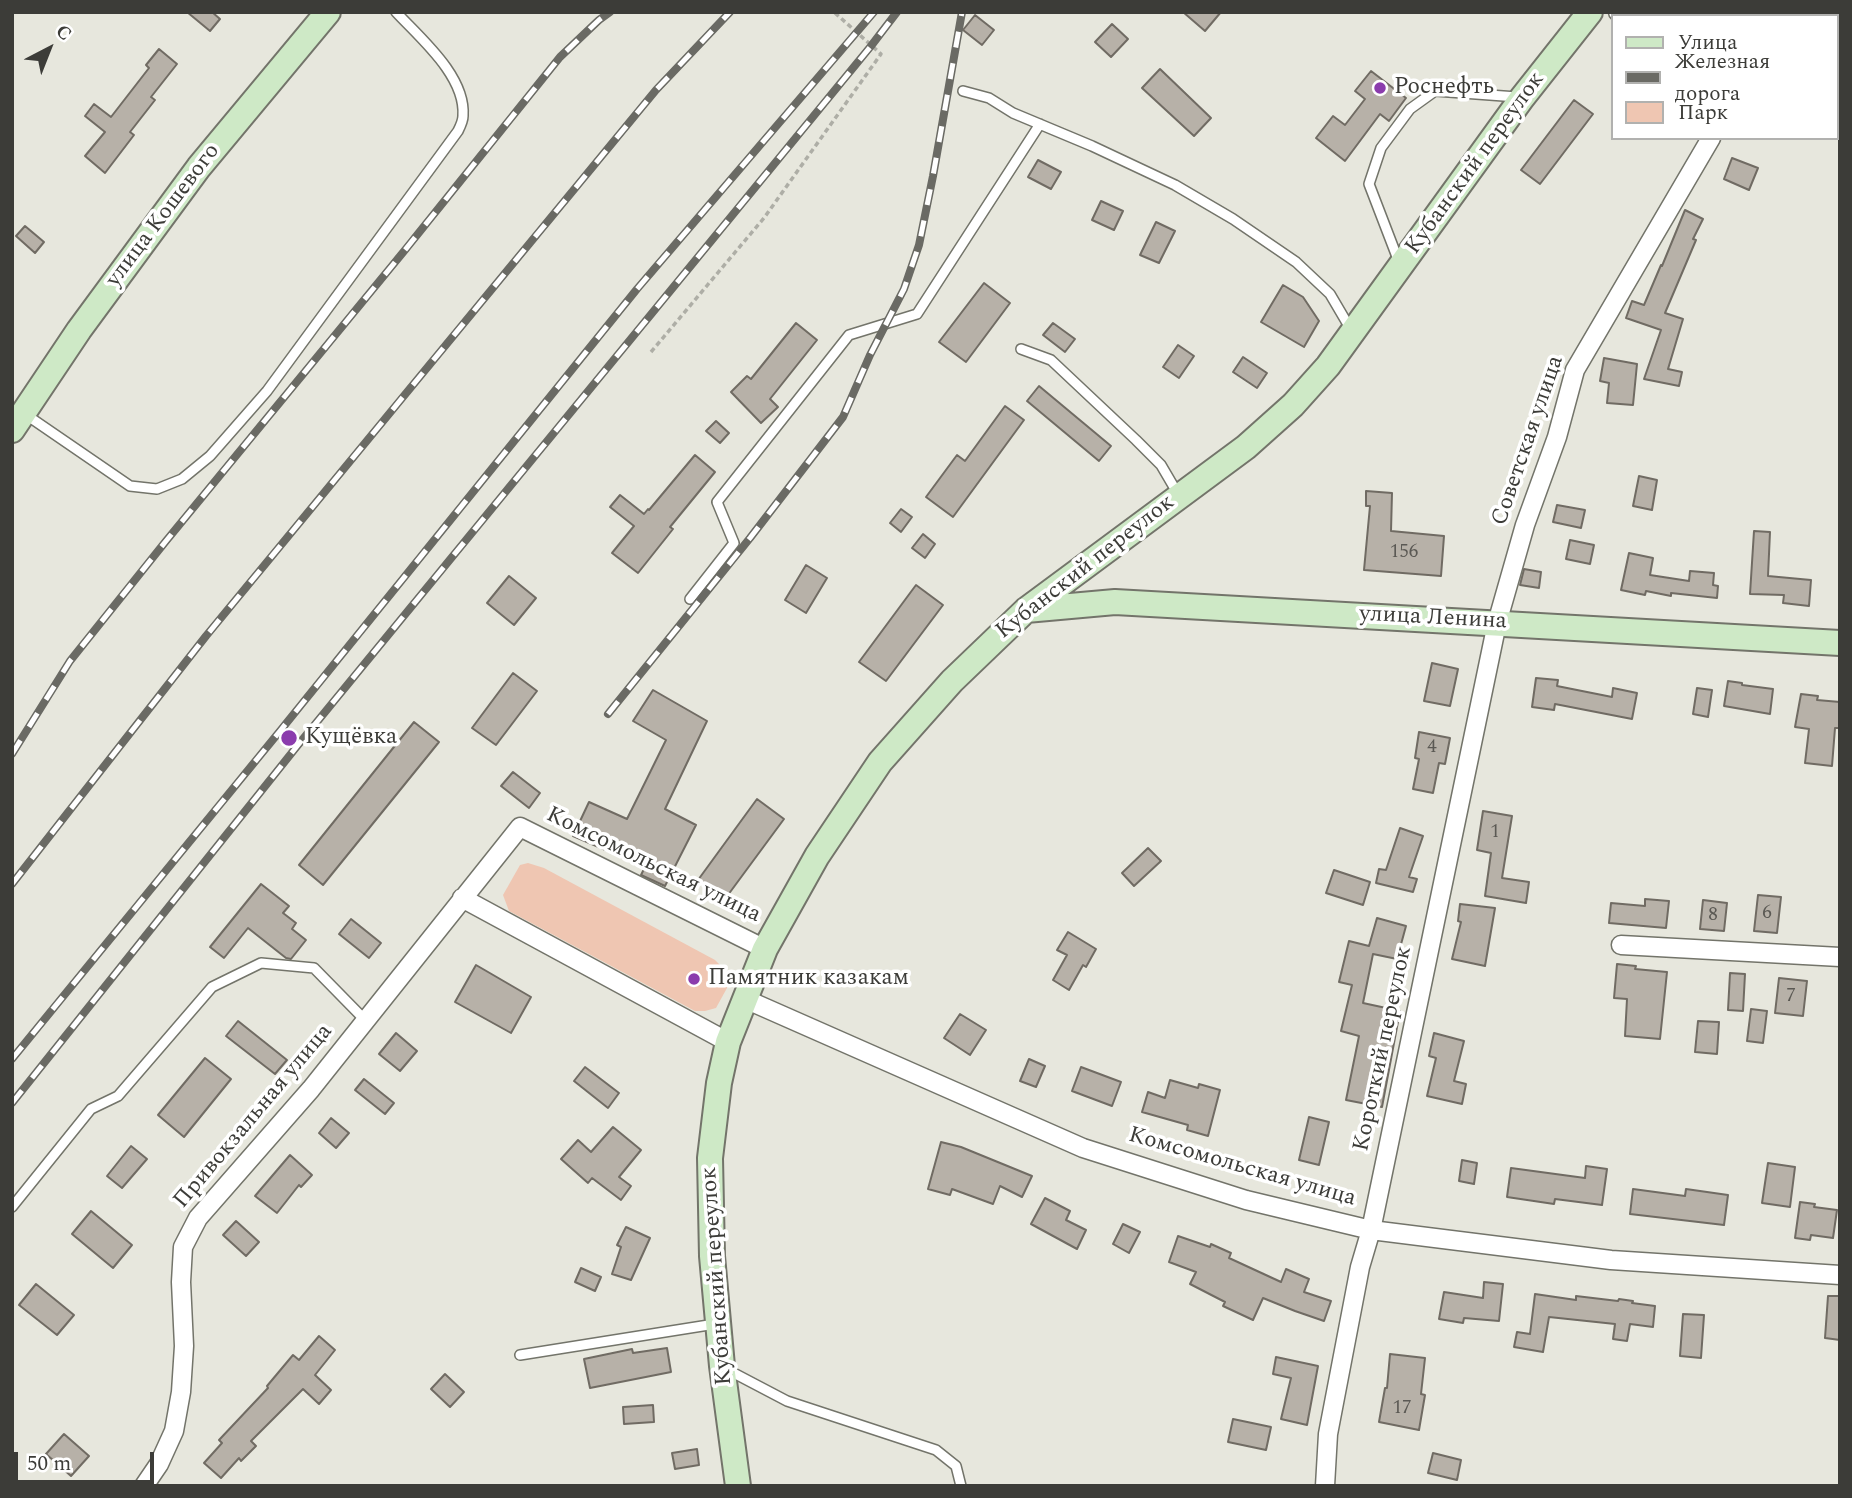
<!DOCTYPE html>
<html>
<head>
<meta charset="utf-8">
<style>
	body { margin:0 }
	#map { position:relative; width:1852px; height:1498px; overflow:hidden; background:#e7e7dd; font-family:Spectral,serif }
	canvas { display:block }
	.frame { position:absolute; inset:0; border:14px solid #3c3c38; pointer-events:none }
	.legend { position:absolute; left:1611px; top:14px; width:228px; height:126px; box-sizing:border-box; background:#fff; border:2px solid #b1b1af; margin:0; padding:9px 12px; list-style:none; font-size:21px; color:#3c3c38 }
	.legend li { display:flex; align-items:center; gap:14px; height:35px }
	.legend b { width:35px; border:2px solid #b1b1af }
	.north { position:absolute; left:14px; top:14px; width:70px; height:70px; -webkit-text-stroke:5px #fff; paint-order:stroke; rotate:42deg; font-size:19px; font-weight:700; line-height:28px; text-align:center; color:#3c3c38 }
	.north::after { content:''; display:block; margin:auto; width:24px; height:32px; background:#3c3c38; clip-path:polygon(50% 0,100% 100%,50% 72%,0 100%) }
	.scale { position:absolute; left:14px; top:1452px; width:140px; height:32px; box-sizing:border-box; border:4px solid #3c3c38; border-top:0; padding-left:9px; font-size:21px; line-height:24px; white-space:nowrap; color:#3c3c38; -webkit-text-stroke:5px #fff; paint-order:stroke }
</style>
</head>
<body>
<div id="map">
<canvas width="1852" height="1498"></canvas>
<div class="frame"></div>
<ul class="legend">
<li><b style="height:9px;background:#cee9c6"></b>Улица</li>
<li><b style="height:9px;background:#6a6a64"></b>Железная дорога</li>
<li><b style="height:19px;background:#efc6b2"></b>Парк</li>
</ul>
<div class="north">С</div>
<div class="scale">50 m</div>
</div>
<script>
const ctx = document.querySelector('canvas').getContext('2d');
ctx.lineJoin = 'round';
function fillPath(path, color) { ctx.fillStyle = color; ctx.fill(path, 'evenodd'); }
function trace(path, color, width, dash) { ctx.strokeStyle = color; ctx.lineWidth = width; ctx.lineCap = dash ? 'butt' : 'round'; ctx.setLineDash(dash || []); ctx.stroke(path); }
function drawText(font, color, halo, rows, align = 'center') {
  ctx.font = font + ' Spectral,serif'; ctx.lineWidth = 7; ctx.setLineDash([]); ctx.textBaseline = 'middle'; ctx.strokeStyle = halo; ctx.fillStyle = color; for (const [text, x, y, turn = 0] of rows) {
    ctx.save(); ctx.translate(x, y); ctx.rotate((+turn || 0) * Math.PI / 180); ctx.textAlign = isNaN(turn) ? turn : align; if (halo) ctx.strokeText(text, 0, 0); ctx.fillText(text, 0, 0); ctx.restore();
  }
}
fillPath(new Path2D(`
	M528,863L544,868L715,960L726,971L727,988L716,1008L705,1011H695L509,911L503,895L520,865Z`), '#efc6b2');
const building = new Path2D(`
	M187,12H212L220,19L210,31Z
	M1183,12H1221L1205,31Z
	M975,15L994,30L982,45L963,30Z
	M1112,24L1128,39L1111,57L1095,42Z
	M159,49L177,64L151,97L155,100L130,132L134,135L105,173L85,156L105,132L85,116L94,104L111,117L149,68L146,65Z
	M1160,69L1211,118L1194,136L1142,88Z
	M1371,71L1406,98L1389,121L1380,114L1345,161L1316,138L1333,116L1345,125L1365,99L1355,91Z
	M1574,100L1593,114L1540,184L1521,170Z
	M1732,158L1758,168L1749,190L1724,179Z
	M1038,160L1061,172L1051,189L1028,177Z
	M1101,201L1123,211L1114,230L1092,220Z
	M1685,210L1703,219L1693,239L1696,240L1665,313L1683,319L1668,369L1682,372L1679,386L1644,379L1661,330L1626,318L1632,301L1644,305L1661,265L1662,266Z
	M1156,222L1175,231L1159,263L1140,255Z
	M25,226L44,242L35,253L16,236Z
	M984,283L1010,303L966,362L939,342Z
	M1283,285L1303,297L1319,321L1304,347L1261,322Z
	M796,323L817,340L770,399L778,407L761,423L731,392L747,376L751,379Z
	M1053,323L1075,339L1065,352L1043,335Z
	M1178,345L1194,356L1179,378L1163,367Z
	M1243,357L1267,373L1257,388L1233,372Z
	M1604,358L1637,364L1633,405L1607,403L1609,383L1600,381Z
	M1039,386L1111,446L1099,461L1027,401Z
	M1005,406L1024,420L953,517L926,497L957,455L965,461Z
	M716,421L729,433L720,443L706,431Z
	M695,455L715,472L670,527L673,529L638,573L612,553L634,526L610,507L620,495L644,514L648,509L649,510Z
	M1639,476L1657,480L1652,510L1633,506Z
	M1366,491L1392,493L1391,531L1444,536L1441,576L1364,570L1370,506H1366Z
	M1557,505L1585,510L1581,528L1553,522Z
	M901,509L912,517L901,532L890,523Z
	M1754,531L1770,532L1768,576L1811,580L1809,606L1783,603L1784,595L1750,594Z
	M923,534L935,544L925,558L912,548Z
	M1570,540L1594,545L1590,564L1566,559Z
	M1629,553L1653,558L1650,575L1689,581L1690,571L1714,573L1713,585L1718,586L1717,598L1671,593V596L1646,591L1645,595L1621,590Z
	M806,565L827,578L806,613L785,600Z
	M1524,569L1541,572L1539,588L1520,585Z
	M509,576L536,598L514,625L487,603Z
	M916,585L943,605L886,681L859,662Z
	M1432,663L1458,669L1450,706L1424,701Z
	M513,673L537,691L496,745L472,728Z
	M1536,678L1558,680L1557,686L1612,697L1613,688L1637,693L1632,719L1555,704L1554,710L1532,707Z
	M1728,681L1742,683V685L1773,689L1770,714L1724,706Z
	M1697,688L1712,690L1708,717L1693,714Z
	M653,690L707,721L665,809L696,825L665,886L641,875L645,867L573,836L589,802L627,819L666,740L633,721Z
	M1801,694L1818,696L1817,700L1840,702V728H1835L1832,766L1805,763L1809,729L1795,727Z
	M414,722L439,742L323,885L299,865Z
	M1419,732L1450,738L1445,764L1439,763L1433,793L1413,789L1419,759L1415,758Z
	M513,772L540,793L529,808L501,786Z
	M757,799L784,819L725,899L698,880Z
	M1483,811L1512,816L1502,878L1529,882L1526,903L1485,896L1491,853L1477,850Z
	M1400,828L1423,836L1409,877L1417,879L1413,892L1376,883L1379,869L1386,870Z
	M1148,848L1161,861L1134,886L1122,873Z
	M1334,870L1370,882L1363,905L1326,893Z
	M261,884L289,906L283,913L296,923L292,929L306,940L291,959L286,958L248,928L224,958L210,947Z
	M1758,895L1781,897L1777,933L1754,931Z
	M1645,899L1669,901L1666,928L1609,923L1611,903L1645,906Z
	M1703,900L1727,903L1724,931L1700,929Z
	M1460,904L1495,908L1485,966L1452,959L1461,922L1458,921Z
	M1377,918L1406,926L1397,959L1373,954L1363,1003L1400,1011L1382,1107L1346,1100L1359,1036L1341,1031L1352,985L1339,982L1349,941L1369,946Z
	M351,919L381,943L369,958L339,934Z
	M1068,932L1096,949L1086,967L1083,965L1069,990L1053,980L1067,955L1057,950Z
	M1617,964L1636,966L1635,969L1667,972L1660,1039L1625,1036L1627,999L1614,998Z
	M476,965L531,997L511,1033L455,1002Z
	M1730,973L1745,974L1743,1011L1728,1010Z
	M1779,978L1807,981L1803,1016L1775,1013Z
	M1751,1009L1767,1011L1763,1043L1747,1041Z
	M960,1014L986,1030L970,1055L944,1038Z
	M238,1021L287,1060L275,1074L226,1036Z
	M1698,1021L1719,1022L1717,1054L1695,1052Z
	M396,1033L417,1051L400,1071L379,1054Z
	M1434,1033L1464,1041L1454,1081L1466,1084L1462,1104L1427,1096L1436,1058L1429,1056Z
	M205,1058L231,1079L184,1137L158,1115Z
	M1029,1059L1045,1066L1036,1087L1020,1081Z
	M585,1067L619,1093L608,1108L574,1081Z
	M1081,1067L1121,1082L1112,1106L1072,1091Z
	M364,1079L394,1103L385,1114L355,1090Z
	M1170,1080L1198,1088L1199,1084L1220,1090L1208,1136L1187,1130L1188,1125L1142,1112L1148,1092L1165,1098Z
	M1309,1117L1329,1122L1319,1165L1299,1160Z
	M331,1118L349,1133L336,1148L319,1133Z
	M613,1127L641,1150L619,1177L631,1186L621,1200L592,1178L588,1183L561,1159L578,1140L591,1152Z
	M941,1142L961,1147L1032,1176L1022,1197L1000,1186L993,1204L952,1189L950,1195L928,1189Z
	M131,1146L147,1159L122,1188L107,1176Z
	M290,1155L312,1175L301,1187L299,1185L277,1213L255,1196Z
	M1462,1160L1477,1163L1474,1184L1459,1181Z
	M1768,1163L1795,1167L1790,1207L1762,1203Z
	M1586,1166L1607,1169L1602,1205L1555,1199L1554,1204L1507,1197L1511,1168L1585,1178Z
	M1633,1189L1685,1196L1686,1189L1728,1195L1724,1225L1630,1214Z
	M1045,1198L1070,1211L1066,1220L1086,1230L1077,1249L1031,1224Z
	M1800,1202L1815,1204L1814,1207L1837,1210L1833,1238L1811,1235L1810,1240L1795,1238Z
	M91,1211L132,1245L113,1268L72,1234Z
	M236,1221L259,1242L246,1256L223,1235Z
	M1123,1224L1140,1232L1129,1253L1113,1244Z
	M626,1227L650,1238L631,1280L612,1274L621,1247L617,1245Z
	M1178,1236L1210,1247L1211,1244L1231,1253L1229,1258L1281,1282L1286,1269L1309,1279L1304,1292L1331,1301L1324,1321L1295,1311L1263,1298L1253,1320L1223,1306L1225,1302L1190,1284L1196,1272L1169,1262Z
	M581,1268L601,1277L595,1291L575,1282Z
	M1484,1282L1503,1284L1499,1321L1464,1318L1463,1323L1439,1319L1444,1292L1483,1298Z
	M36,1284L74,1315L57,1335L19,1305Z
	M1535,1294L1576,1300V1296L1618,1301L1619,1299L1633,1301L1632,1303L1655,1306L1653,1327L1630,1324L1627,1341L1613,1339L1615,1324L1549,1317L1543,1352L1514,1347L1517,1332L1530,1334Z
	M1828,1296H1840V1340L1825,1338Z
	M1683,1314L1704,1315L1701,1358L1680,1356Z
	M319,1336L335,1350L315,1375L331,1390L319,1404L303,1389L251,1441L256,1446L241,1461L239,1458L221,1478L204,1463L222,1443L219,1440L268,1388L267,1386L293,1355L299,1360Z
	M667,1348L671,1372L590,1388L584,1359L632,1349L633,1353Z
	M1390,1354L1425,1358L1421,1394L1425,1395L1419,1430L1379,1422L1385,1388H1387Z
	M1276,1357L1318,1366L1307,1425L1281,1419L1291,1378L1273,1374Z
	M445,1374L464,1392L450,1407L431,1389Z
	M653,1405L654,1422L624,1424L623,1407Z
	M1233,1419L1271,1427L1266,1450L1228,1442Z
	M64,1434L89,1456L71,1476L46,1454Z
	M697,1449L699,1465L675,1469L672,1453Z
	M1433,1453L1461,1460L1457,1480L1428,1473Z`);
fillPath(building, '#b7b1a8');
trace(building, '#706b63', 2);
const lane = new Path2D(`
	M963,91L989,98L1013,113L1092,146L1175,185L1233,219L1296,262L1330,294L1350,328
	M1399,262L1369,184L1381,148L1410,109L1435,91L1517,97
	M1021,349L1051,360L1136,440L1161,465L1178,494
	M25,414L130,486L157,489L182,479L210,456L267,391L458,131C460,127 463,121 463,116C466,76 420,38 396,12
	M690,599L734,543L717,502L849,335L917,314L1040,124
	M12,1207L91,1109L118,1096L212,987L261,963L314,968L366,1021
	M520,1355L715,1324
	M726,1369L787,1401L936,1450L956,1466L961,1486`);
const street = new Path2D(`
	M1618,12L1623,16
	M1836,76L1840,77
	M462,898L728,1042
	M1621,945L1840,957
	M745,999L1083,1148L1246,1200L1371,1230L1611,1260L1840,1275
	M144,1486L159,1464L174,1431L181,1392L184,1346L181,1282L183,1247L198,1218L311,1089L520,827L765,949
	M1325,1486L1328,1434L1360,1267L1371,1230L1497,623L1525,525L1557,437L1575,370L1711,138`);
const secondary = new Path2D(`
	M12,430L79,330L199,167L328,12
	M1026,610L1115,602L1840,643
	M738,1486L722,1366L712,1256L710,1158L719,1083L728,1042L765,949L817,856L880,762L952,681L1026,610L1246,447L1293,405L1328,366L1522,98L1590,12`);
trace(lane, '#73746a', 12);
trace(street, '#73746a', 21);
trace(secondary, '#73746a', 28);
trace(new Path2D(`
	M651,352L764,218L881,54L834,12`), '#aeaea6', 3.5, [5, 3.5]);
trace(lane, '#fff', 9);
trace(street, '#fff', 18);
trace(secondary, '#cee9c6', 24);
const rail = new Path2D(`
	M608,714L750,538L843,417L870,355L904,289L919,245L933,176L962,12
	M12,754L70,661L166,541L405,250L560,57L599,20L610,12
	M12,884L206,636L656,90L730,12
	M12,1059L280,731L637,289L874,12
	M12,1103L298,745L871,46L897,12`);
trace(rail, '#6a6a64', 8);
trace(rail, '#fff', 5, [16]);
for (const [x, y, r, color] of [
	[1380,88,7,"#8b3cad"],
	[289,738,9,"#8b3cad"],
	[694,979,7,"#8b3cad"]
]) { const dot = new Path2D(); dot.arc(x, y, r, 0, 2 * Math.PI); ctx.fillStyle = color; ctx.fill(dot); trace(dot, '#fff', 2.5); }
drawText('19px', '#5b5954', null, [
	["156",1404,553],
	["4",1432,748],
	["1",1495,833],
	["6",1767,914],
	["8",1713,916],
	["7",1791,997],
	["17",1402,1409]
]);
drawText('23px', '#3c3c38', '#fff', [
	["Роснефть",1394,88],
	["Кущёвка",305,738],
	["Памятник казакам",708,979]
], 'left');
drawText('23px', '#3c3c38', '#fff', [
	["Кубанский переулок",1476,164,-54],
	["улица Кошевого",164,216,-53],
	["Советская улица",1529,441,-71],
	["Кубанский переулок",1086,568,-38],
	["улица Ленина",1433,619,3],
	["Комсомольская улица",653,866,26],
	["Короткий переулок",1384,1049,-78],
	["Привокзальная улица",254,1117,-50],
	["Комсомольская улица",1242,1168,16],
	["Кубанский переулок",718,1276,-94]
]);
</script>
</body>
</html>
